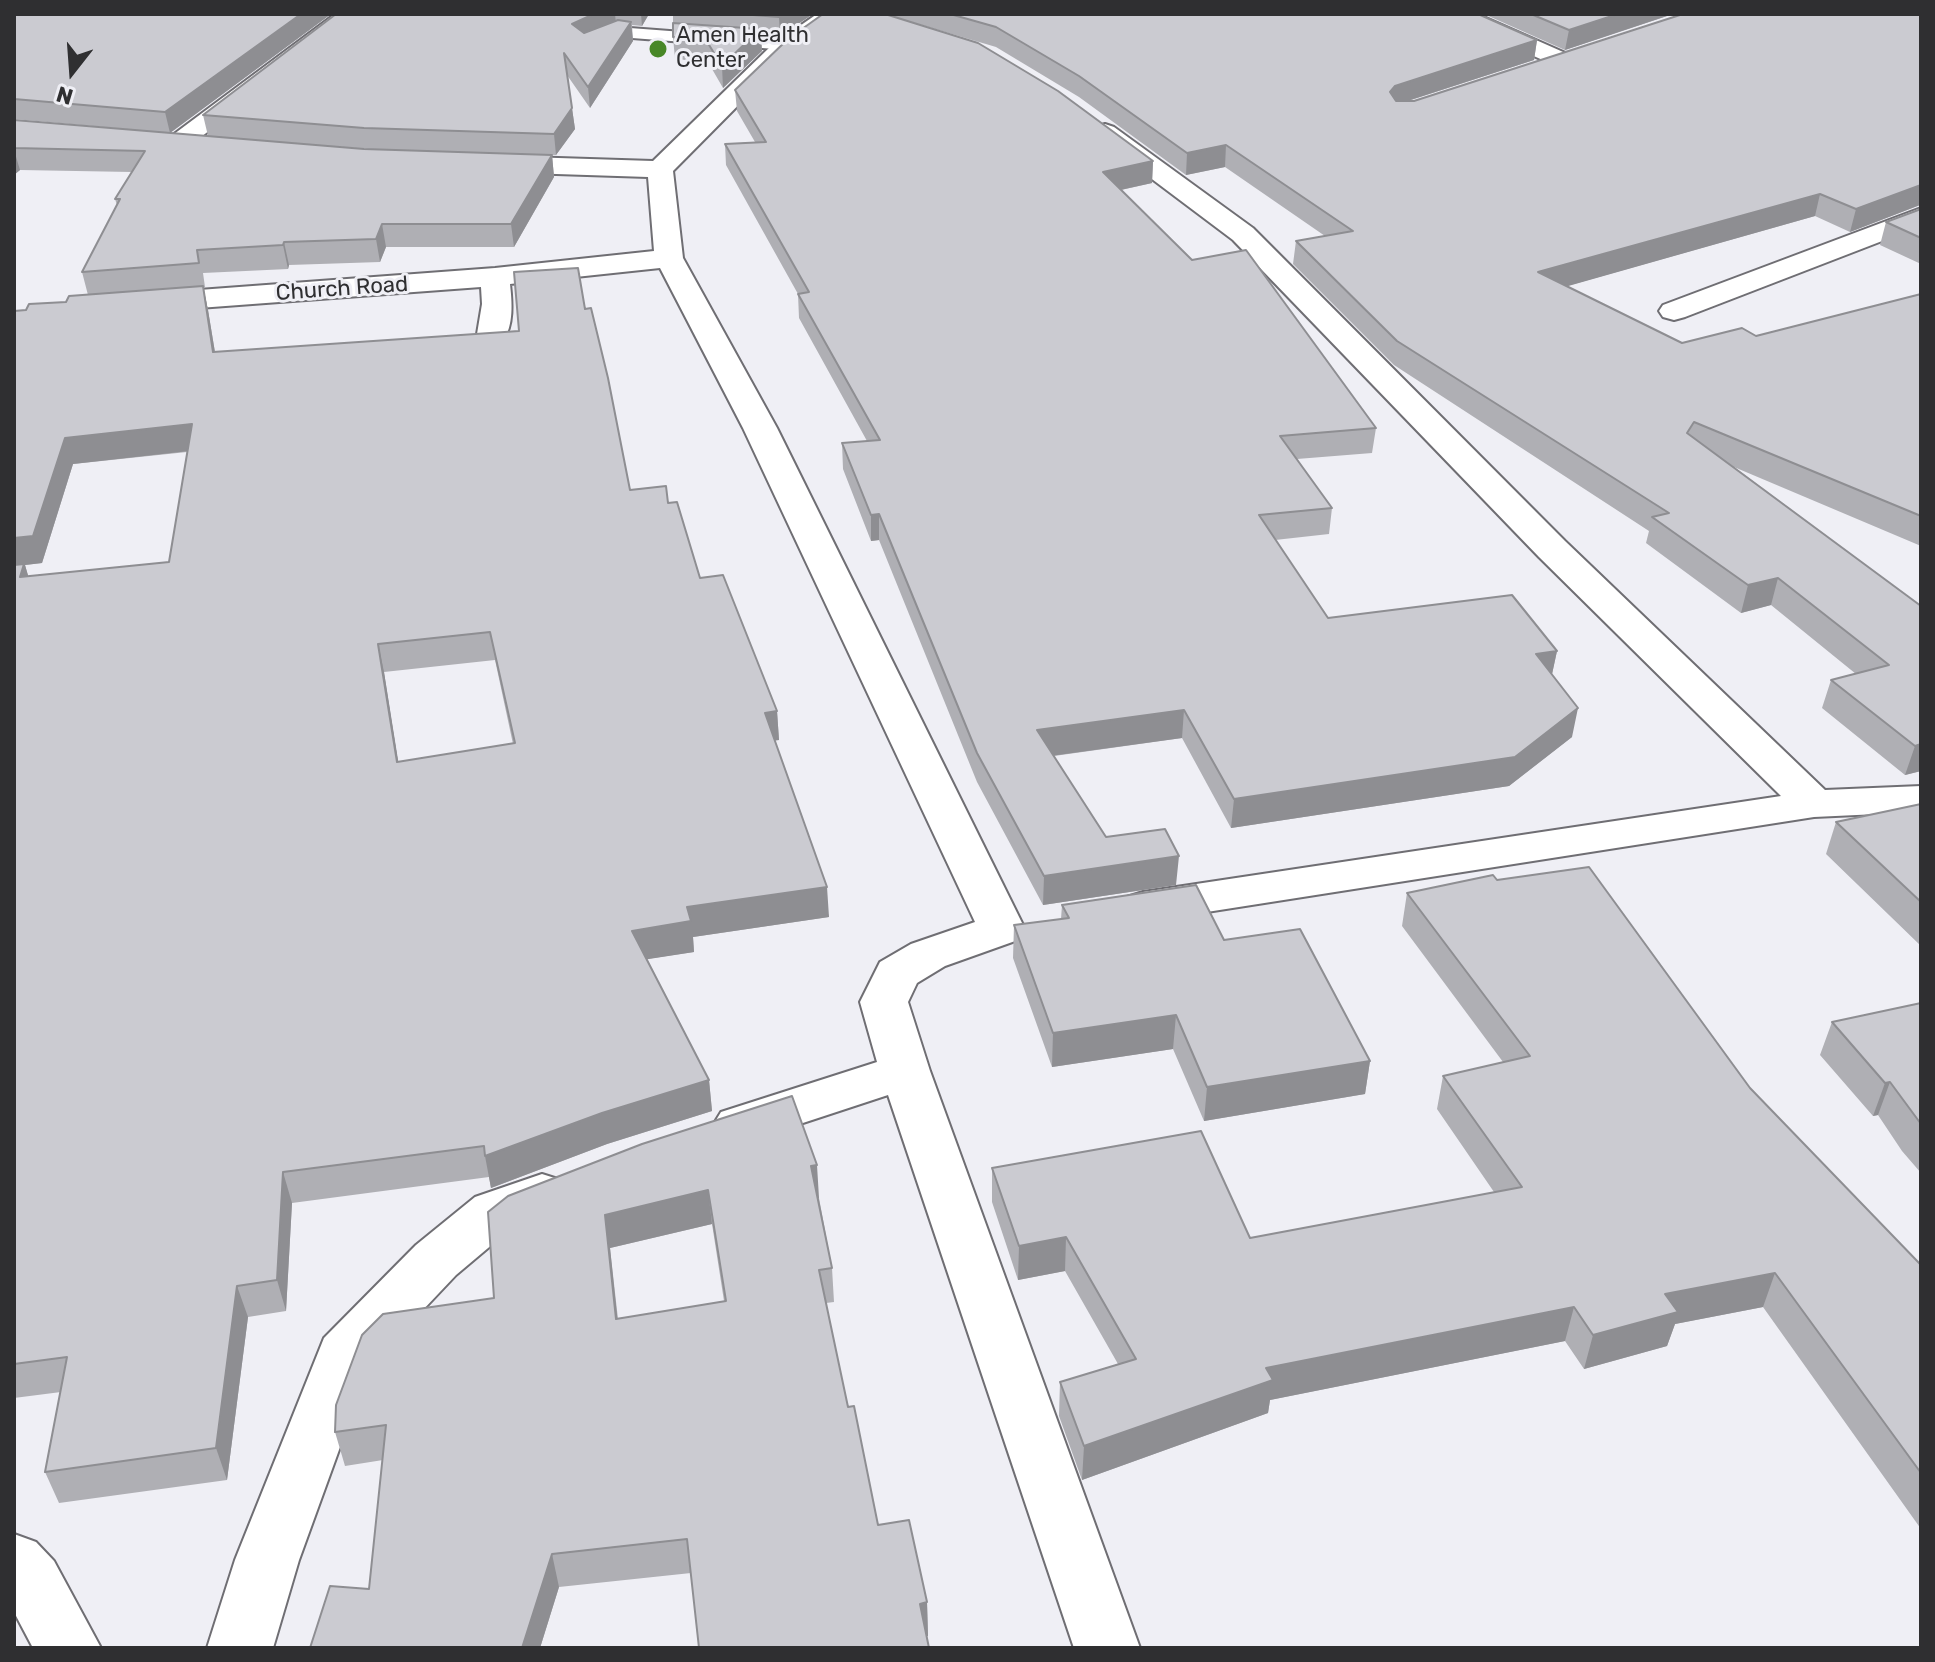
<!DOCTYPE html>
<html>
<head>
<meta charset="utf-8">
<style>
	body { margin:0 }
	#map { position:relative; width:1935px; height:1662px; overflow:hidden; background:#efeff5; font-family:Rubik,sans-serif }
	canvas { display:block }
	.frame { position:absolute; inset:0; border:16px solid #2f2f31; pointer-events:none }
	.north { position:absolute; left:32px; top:32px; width:80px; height:80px; -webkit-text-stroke:6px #efeff5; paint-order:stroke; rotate:197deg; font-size:22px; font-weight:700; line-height:32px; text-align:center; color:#2f2f31 }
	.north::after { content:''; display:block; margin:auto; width:28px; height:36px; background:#2f2f31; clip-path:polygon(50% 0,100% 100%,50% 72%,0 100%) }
</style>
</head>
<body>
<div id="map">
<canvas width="1935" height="1662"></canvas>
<div class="frame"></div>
<div class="north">N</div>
</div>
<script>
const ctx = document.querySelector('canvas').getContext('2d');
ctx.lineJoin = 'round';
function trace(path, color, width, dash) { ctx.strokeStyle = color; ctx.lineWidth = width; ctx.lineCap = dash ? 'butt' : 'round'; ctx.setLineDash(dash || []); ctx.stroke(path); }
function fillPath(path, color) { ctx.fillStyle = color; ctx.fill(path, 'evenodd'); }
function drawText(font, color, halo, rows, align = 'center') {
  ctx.font = font + ' Rubik,sans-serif'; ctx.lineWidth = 6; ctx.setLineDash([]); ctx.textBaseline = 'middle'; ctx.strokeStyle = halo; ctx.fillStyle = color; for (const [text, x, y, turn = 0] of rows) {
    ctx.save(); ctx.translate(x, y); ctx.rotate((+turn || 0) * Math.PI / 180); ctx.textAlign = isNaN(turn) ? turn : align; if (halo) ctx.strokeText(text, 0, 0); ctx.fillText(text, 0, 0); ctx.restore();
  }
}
const lane = new Path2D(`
	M617,27L788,40L796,45L788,50L619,37L593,47L585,42Z`);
const street = new Path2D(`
	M335,14H361L184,150H166L162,145L166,140Z
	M817,14H843L787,56L673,171L683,258L777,428L1025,929L1018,940L945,966L917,983L908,1002L930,1071L1140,1648H1074L888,1095L739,1144L721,1138L713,1125L721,1112L877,1062L860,1002L880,962L911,944L975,922L743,428L660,268L510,284C512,302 514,325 503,341L492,343L481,341L477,334L482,304L481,287L145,312L134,309L130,303L134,297L145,294L495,268L654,251L648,177L495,172L486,170L482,164L486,158L495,156L653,161L771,46Z
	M1447,14H1477L1570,55L1574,60L1570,65H1554L1450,19Z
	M1105,124L1114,127L1253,228L1565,541L1825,790L1921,786V812L1814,817L1143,922L1127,917L1120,907L1127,897L1143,892L1781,796L1539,557L1233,240L1096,137L1092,132L1096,127Z
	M1921,208V226L1685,317L1674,320L1663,317L1659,311L1663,305Z
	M542,1174L561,1180L569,1194L561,1208L513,1227L456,1275L369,1367L299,1560L273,1648H207L235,1560L324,1338L416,1245L475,1197Z
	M14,1534L36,1542L54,1561L101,1648H33L14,1612Z`);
trace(lane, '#6f6e73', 4);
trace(street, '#6f6e73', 4);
fillPath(lane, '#fff');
fillPath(street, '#fff');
fillPath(new Path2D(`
	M14,14H331L170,133L14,119Z
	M336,14H649L642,26L632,25L633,41L590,108L567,75L575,129L556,155L368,149L208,136L203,115Z
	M673,14H813L780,36L761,35L762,51L723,88L708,62L675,59L673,37Z
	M823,14H1478L1537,40L1534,60L1408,101H1414L1921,14V206L1920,205L1850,232L1815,216L1567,286L1682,343L1756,336L1921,294V546L1734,467L1921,606V771L1905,775L1822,708L1831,680L1856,674L1771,605L1741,613L1646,543L1649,531L1394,365L1293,264L1296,241L1325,236L1225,167L1186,175L1079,97L996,47L888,15L1153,161L1152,183L1121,190L1192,260L1376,428L1372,453L1297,459L1332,508L1329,534L1275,540L1328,618L1557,651L1552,674L1572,737L1509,786L1231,828L1182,738L1054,756L1106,837L1176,885L1043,905L977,782L879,540L871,541L843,469L842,443L867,441L799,318L798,294L726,165L725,144L755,142L737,111L735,90Z
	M1484,14H1673L1565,50Z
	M14,120L364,149L552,155L554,177L514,247H386L380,262L289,265L288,269L203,273L205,287H203L208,310L215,352L519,331L585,309L630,490L668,503L700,578L777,711L779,740H775L829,917L693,937L694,952L647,959L709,1080L712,1111L607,1144L491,1188L489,1177L292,1203L286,1311L248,1317L227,1480L59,1503L45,1472L61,1392L14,1398V311L26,310L66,302L88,295L82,272L117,205L115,199L132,172L20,170L14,175ZM187,452L169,562L28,576L25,565L42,563L73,464ZM495,660L513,744L398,762L384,672Z
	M1921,209V264L1880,245L1886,222Z
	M1921,804V946L1826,854L1836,822Z
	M1497,880L1750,1088L1921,1265V1529L1763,1307L1675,1324L1667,1346L1584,1369L1565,1341L1270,1400L1268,1413L1082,1480L1059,1416L1060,1382L1118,1364L1065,1271L1018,1280L992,1202V1168L1250,1238L1494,1192L1437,1109L1443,1076L1503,1062L1402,926L1407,893Z
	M1062,905L1224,940L1370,1061L1365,1094L1204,1121L1173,1049L1052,1067L1013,958L1014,925L1061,919Z
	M1921,1003V1173L1902,1151L1878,1115L1873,1116L1820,1055L1832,1022Z
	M508,1196L819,1198L832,1268L834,1302L826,1303L848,1407L878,1525L927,1602L928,1636L691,1573L559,1587L540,1648H310L369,1589L383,1460L345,1466L335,1432L494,1298ZM712,1224L724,1301L618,1319L610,1248Z`), '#afafb4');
fillPath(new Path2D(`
	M301,14H331L170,133L165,112Z
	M594,14H615L616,24L574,44L572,24Z
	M641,14H649L642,26Z
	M783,14H813L780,36L779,17Z
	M1618,14H1673L1565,50L1569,30Z
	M631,22L633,41L590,108L588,87Z
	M760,29L762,51L723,88L722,66Z
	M1537,40L1534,60L1392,106L1390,92L1395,86Z
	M572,108L575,129L556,155L554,134Z
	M1226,145L1225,167L1186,175L1187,153Z
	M14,150L20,170L14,175Z
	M552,155L554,177L514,247L511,224Z
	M1153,161L1152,183L1102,194L1103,172Z
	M1921,185L1920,205L1850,232L1856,209Z
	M1820,194L1815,216L1533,296L1538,272Z
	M382,224L386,247L380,262L376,239Z
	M284,242L289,265L288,269L283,245Z
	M203,286L208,310L219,377L213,352Z
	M192,424L198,450L73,464L42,563L25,565L33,592L29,604L14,566V538L65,438Z
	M879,514V540L871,541V515Z
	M1778,578L1771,605L1741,613L1748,585Z
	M378,644L384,672L403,791L397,762Z
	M1557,651L1551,679L1536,654Z
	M1578,708L1572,737L1509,786L1231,828L1234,799Z
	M1184,710L1182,738L1036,758L1037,730Z
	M777,711L779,740L767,742L765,713Z
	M1921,744V771L1905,775L1915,746Z
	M1179,856L1176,885L1043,905L1044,876Z
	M827,887L829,917L693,937L694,952L636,961L632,931L687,907Z
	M1176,1015L1173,1049L1052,1067L1053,1033Z
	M1370,1061L1365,1094L1204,1121L1207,1087Z
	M709,1080L712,1111L607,1144L491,1188L485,1156L602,1113Z
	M1890,1082L1878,1115L1873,1116L1885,1083Z
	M817,1165L819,1198L814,1200L811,1166Z
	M283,1172L292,1203L286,1311L277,1280Z
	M708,1190L712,1224L610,1248L621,1353L616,1319L605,1215Z
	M1066,1237L1065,1271L1018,1280L1019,1246Z
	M1775,1273L1763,1307L1675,1324L1667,1346L1584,1369L1593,1335L1665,1294Z
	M237,1286L248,1317L227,1480L216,1448Z
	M1574,1307L1565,1341L1270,1400L1268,1413L1082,1480L1084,1446L1266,1368Z
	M552,1554L559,1587L540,1648H522Z
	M927,1602L928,1636L921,1637L920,1604Z`), '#8e8e92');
const building = new Path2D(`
	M14,14H301L165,112L14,99Z
	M336,14H594L572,24L584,33L618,20L631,22L588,87L564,53L572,108L554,134L364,128L203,115Z
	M740,14H783L779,17Z
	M823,14H885L978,43L1058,91L1153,161L1103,172L1192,260L1246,250L1376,428L1280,436L1332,508L1259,515L1328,618L1512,595L1557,651L1536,654L1578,708L1515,757L1234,799L1184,710L1037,730L1106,837L1165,829L1179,856L1044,876L977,753L879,514L871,515L842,443L880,440L798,294L809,292L725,144L766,142L735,90L788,39Z
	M950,14H1478L1537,40L1395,86L1390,92L1396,101H1414L1683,14H1921V185L1856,209L1820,194L1538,272L1682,343L1742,328L1756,336L1921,294V516L1694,422L1687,433L1921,606V744L1915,746L1831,680L1889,665L1778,578L1748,585L1652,517L1669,513L1397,341L1296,241L1353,231L1226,145L1187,153L1079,76L996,27Z
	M1531,14H1618L1569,30Z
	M673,23L760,29L722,66L706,40L673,37Z
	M14,120L364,149L552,155L511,224H382L376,239L284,242L283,245L197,250L199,263L82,272L120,199H115L145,151L14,148Z
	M1921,209V238L1886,222Z
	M578,268L585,309L591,308L608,378L630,490L666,486L668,503L677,502L700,578L723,575L777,711L765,713L827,887L687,907L691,921L632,931L709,1080L602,1113L485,1156L484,1146L283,1172L277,1280L237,1286L216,1448L45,1472L67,1357L14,1364V565L24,564L20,577L169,562L192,424L65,438L33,536L14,538V311L26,310L29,304L66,302L69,296L203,286L213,352L519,331L514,272ZM490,632L515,743L397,762L378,644Z
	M1921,804V902L1836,822Z
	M1589,867L1750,1088L1921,1265V1473L1775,1273L1665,1294L1678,1312L1593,1335L1574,1307L1266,1368L1273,1380L1084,1446L1060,1382L1136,1359L1066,1237L1019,1246L992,1168L1201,1131L1250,1238L1522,1187L1443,1076L1530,1056L1407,893L1493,875L1497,880Z
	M1196,885L1224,940L1300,929L1370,1061L1207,1087L1176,1015L1053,1033L1014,925L1069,918L1062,905Z
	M1921,1003V1124L1890,1082L1885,1083L1832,1022Z
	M792,1096L817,1165L811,1166L832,1268L819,1270L848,1407L854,1406L878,1525L909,1520L927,1602L920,1604L929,1648H699L687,1539L552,1554L522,1648H310L330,1586L369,1589L386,1425L335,1432L336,1405L362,1335L383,1314L494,1298L488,1212L508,1196L642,1144ZM708,1190L726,1301L616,1319L605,1215Z`);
fillPath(building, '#cbcbd1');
trace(building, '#8e8e92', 2);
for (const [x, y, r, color] of [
	[658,49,10,"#488727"]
]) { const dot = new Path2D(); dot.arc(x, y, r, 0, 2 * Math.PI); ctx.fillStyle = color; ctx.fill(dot); trace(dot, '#efeff5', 3); }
drawText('22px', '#2f2f31', '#efeff5', [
	["Amen Health",676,36],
	["Center",676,61]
], 'left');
drawText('22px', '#2f2f31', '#efeff5', [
	["Church Road",342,289,-4]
]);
</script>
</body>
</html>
